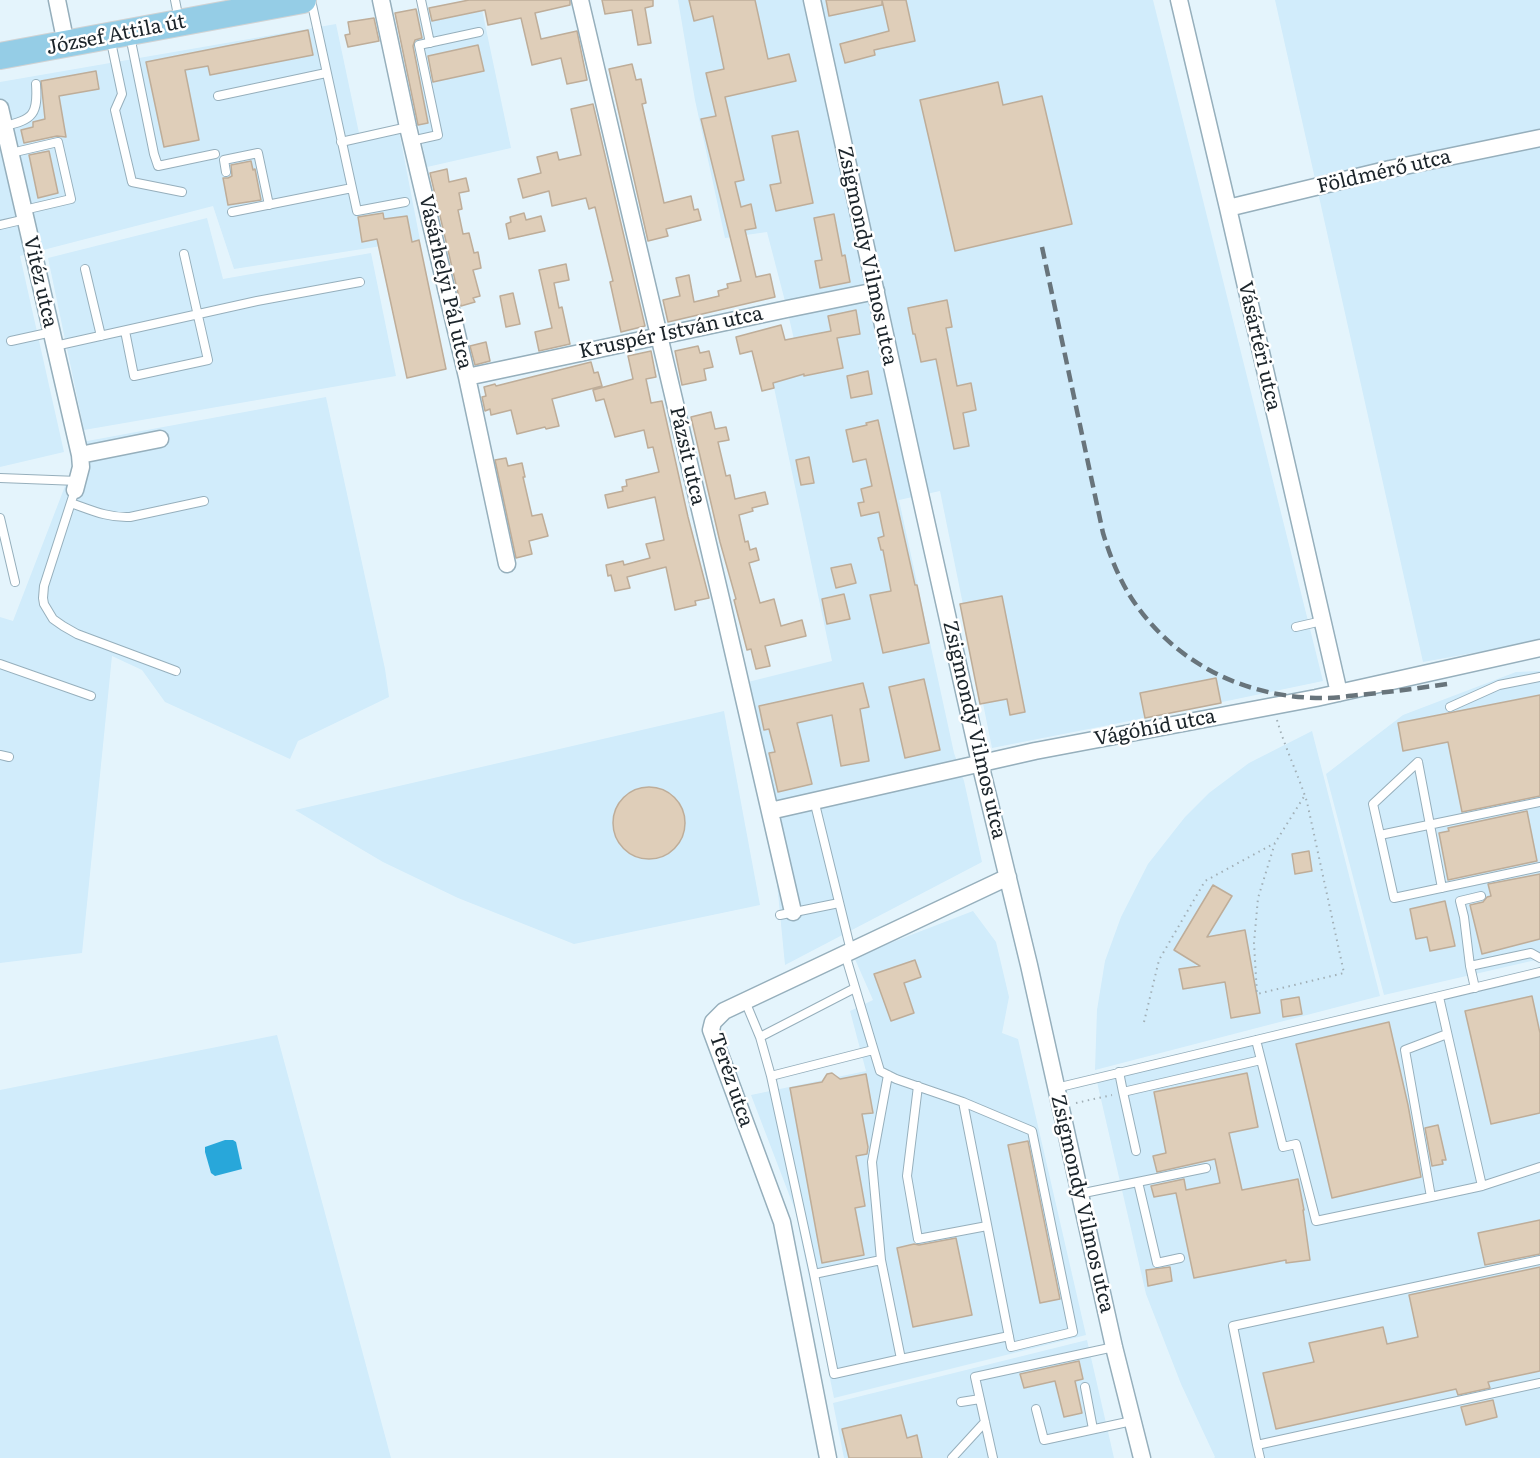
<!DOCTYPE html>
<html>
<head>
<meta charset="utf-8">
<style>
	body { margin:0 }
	canvas { display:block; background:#e4f4fc }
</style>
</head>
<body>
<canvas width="1540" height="1458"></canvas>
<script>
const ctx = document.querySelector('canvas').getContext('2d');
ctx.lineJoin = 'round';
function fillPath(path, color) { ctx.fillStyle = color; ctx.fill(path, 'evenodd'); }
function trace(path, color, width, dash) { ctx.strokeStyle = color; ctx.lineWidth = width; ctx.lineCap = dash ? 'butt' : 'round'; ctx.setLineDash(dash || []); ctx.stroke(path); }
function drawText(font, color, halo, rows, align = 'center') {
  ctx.font = font + ' Literata,serif'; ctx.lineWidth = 5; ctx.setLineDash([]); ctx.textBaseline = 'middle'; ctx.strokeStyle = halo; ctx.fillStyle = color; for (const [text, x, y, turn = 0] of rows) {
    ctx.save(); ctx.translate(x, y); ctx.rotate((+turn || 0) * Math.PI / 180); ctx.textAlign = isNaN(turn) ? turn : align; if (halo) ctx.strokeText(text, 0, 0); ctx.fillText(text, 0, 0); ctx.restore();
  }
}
fillPath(new Path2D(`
	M470,0H480L511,148L427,167L396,15Z
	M678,0H1153L1323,681L1155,716L992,748L940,491L899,500L954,753L964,781L982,862L785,965L770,811L740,684L832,661L769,364L798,357L787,309L767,232L725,238L695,100Z
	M1275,0H1540V641L1423,662Z
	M336,24L359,133L398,126L420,240L234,269L213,206L20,256L64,452L0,467V82Z
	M207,218L223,279L371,253L396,376L84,430L48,258Z
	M326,397L385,669L389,697L298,741L290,759L165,702L142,670L112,656L82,953L0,963V617L13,621L82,442Z
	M1540,671V959L1384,995L1326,774L1403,715L1516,672Z
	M724,711L760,905L574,944L458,898L383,862L295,810Z
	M1312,731L1380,996L1095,1070L1097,1010L1105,961L1121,917L1148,864L1185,817L1209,793L1249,763Z
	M973,911L996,942L1009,997L1002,1033L1018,1039L1086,1335L834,1398L795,1210L751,1095L866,1071L850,1011L873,1000L854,957Z
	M1540,977V1458H1214L1215,1457L1181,1384L1146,1294L1097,1082Z
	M277,1035L391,1458H0V1090Z
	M1087,1340L1114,1458H844L833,1403Z`), '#d1ecfb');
fillPath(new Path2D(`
	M225,1140H233L236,1142L242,1169L215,1176L211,1173L205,1152V1147Z`), '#28a7da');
const building = new Path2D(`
	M469,0H570V5L535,13L541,39L577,31L587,80L567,84L561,58L532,65L521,18L488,25L485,10L432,21L429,8Z
	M602,0H653V6L645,8L651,43L638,45L632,10L605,14Z
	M689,0H755L768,59L789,54L796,81L725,97L744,180L735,182L741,207L751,204L756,228L745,230L756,277L770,274L775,297L668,322L663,300L680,296L676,278L689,275L694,302L719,296L718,291L728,288L727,284L741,281L701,119L716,116L706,73L724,69L713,16L694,21Z
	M826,0H882V5L829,16Z
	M882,0H906L915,41L874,50L875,55L845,63L840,44L889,31Z
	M416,9L422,38L415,40L413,46L428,123L418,125L395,13Z
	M374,18L379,41L348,47L345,35L350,34L348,22Z
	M308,30L313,55L210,75L208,66L185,70L199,140L164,147L146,62Z
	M478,45L484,71L433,82L428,56Z
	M632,64L636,80L641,79L646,103L642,104L664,203L691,196L694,210L698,209L701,220L666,229L668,236L648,241L609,69Z
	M96,71L99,89L59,96L66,137L57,136L24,143L21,130L33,127V122L45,119L41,81Z
	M998,82L1003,105L1042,96L1072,224L955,251L920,100Z
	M593,104L645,326L621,332L610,282L613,281L595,207L589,209L586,198L552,206L549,191L523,198L518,179L541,173L537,157L557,152L559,160L581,155L571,109Z
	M798,131L813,203L776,211L770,185L781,183L772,136Z
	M49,151L58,193L38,198L29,155Z
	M251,161L253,170L255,169L261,200L228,205L223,178H228L232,176L231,165Z
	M447,169L449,182L466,178L469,191L459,193L462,209L458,210L463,234L469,233L474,253L478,252L481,268L473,270L480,296L473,298L475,302L461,306L430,173Z
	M383,213L384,219L407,216L412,242L419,240L446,369L407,378L377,239L362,242L358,217Z
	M524,213L526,220L541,216L545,231L509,239L506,224L511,222L510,217Z
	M834,214L842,256L845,255L850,282L820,288L815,261L822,260L814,218Z
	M566,264L569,280L554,283L559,308L562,307L570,344L539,351L535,332L552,328L539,270Z
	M513,293L520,324L506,327L500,296Z
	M947,300L952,327L946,328L957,386L971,383L976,410L963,413L969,446L954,449L936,359L921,362L915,334H913L908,308Z
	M856,310L860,334L837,338L843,368L804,376V374L773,383L774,388L762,391L752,351L740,354L736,337L781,325L785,340L831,331L828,316Z
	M486,342L490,361L475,365L470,346Z
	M698,346L700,353L709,351L713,367L704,369L706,380L682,385L675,351Z
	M651,351L656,377L646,379L651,403L662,401L688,517L709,598L695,601L696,605L675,610L666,567L627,577L630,588L615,591L611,575L608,576L606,565L623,561L624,565L650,558L646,544L664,540L655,497L608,508L605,495L623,491L622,487L627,486L626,480L659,472L653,447L648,448L644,430L615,437L604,399L596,401L593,390L633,379L628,356Z
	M591,362L594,373L598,372L602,386L552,399L559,426L546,429L545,427L517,434L511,410L491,415L490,409L485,411L482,397L486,396L484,387L495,384L496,386Z
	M868,371L872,394L851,398L847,376Z
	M711,412L715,429L726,427L729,440L718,442L726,476L730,475L735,499L765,492L768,504L752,508L753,511L739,515L745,542L748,541L750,550L756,548L759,560L749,563L760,603L774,599L781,626L802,620L806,636L765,646L770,666L756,669L751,649L747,650L734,600L736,599L720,542L691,417Z
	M878,420L915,585H917L929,643L883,653L870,595L891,591L883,550H881L878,538L884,536L879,512L861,516L858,503L864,502L861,489L872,486L866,459L853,462L846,430L867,425L866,423Z
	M809,457L814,483L801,485L796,460Z
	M506,458L508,466L522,463L525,477H523L532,516L542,514L548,536L529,541L532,554L516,558L495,460Z
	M851,564L856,583L836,588L831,568Z
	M844,594L850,619L827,624L822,599Z
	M1002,596L1025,712L1010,715L1007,699L980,704L960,604Z
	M1216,678L1221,703L1145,718L1140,693Z
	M924,679L940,750L905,758L889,687Z
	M863,683L869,707L860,709L869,761L841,766L832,715L797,723L812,784L778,792L769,753L775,752L769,729L764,730L759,706Z
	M1540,695V796L1462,812L1448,742L1403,751L1398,723Z
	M613 823a36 36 0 1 1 72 0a36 36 0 1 1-72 0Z
	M1527,811L1537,861L1448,880L1439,833L1449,831L1448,828Z
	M1309,851L1312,871L1295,874L1292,854Z
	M1540,874V939L1482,954L1470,905L1483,902L1487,897L1491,896L1488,884Z
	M1213,885L1232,896L1207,937L1245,930L1260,1013L1231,1018L1225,982L1183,989L1179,969L1200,966L1174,950Z
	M1445,901L1455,946L1430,951L1427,937L1416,939L1410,909Z
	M915,960L921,977L904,983L914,1013L891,1021L874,974Z
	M1532,996L1540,1033V1113L1491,1124L1465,1011Z
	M1299,997L1302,1014L1283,1017L1281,1000Z
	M1389,1022L1408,1105L1421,1177L1332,1198L1296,1044Z
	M832,1073L840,1079L866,1074L873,1113L862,1114L868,1147L867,1154L856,1156L865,1206L855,1208L864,1255L822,1263L790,1088L822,1082L827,1074Z
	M1247,1073L1258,1127L1229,1133L1242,1190L1298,1179L1304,1210H1303L1310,1260L1286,1263V1260L1194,1278L1176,1193L1154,1197L1151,1186L1184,1179L1186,1190L1220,1183L1215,1159L1157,1172L1153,1156L1166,1153L1154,1092Z
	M1438,1125L1446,1160H1442L1443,1164L1432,1166L1425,1128Z
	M1028,1141L1060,1299L1040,1303L1008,1145Z
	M1540,1220V1254L1485,1265L1478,1233Z
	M956,1238L972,1315L913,1327L897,1248L914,1244L919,1245Z
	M1170,1267L1172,1281L1148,1286L1146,1270Z
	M1540,1267V1371L1488,1382L1490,1388L1458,1395L1456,1389L1276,1429L1263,1373L1314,1362L1309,1343L1383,1327L1387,1344L1418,1337L1409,1295Z
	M1079,1361L1083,1379L1075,1381L1082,1413L1064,1417L1055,1381L1024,1388L1020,1374Z
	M1493,1400L1497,1417L1466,1425L1461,1407Z
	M901,1415L907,1438L917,1435L922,1458H849L842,1429Z`);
fillPath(building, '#dfceb9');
trace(building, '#bead99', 1.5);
const lane = new Path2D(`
	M175,0L179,20
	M311,0L357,211L405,202
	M421,0L430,43
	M130,36L154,154L158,166L215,154
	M110,37L122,94L115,110L132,182L182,192
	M218,96L326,73
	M4,126C34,120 38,113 36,84
	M411,141L438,135L419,45L479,32
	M341,142L408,127
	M11,153L58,142L71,199L24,210
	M226,172L224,160L258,153L269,205
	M232,212L352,188
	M0,225L26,219
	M85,269L101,336
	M125,331L134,376L208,360L184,254
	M11,341L52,332
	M55,346L257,301L360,282
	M0,478L78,481
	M75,490L44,586L43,598L44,604L53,619L63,626L77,634L176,671
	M71,503C91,510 108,518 130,517L204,501
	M0,518L15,582
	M1296,627L1322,621
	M0,664L91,696
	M1450,707L1499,685L1540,677
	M0,755L9,757
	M1418,762L1442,888
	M814,800L851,951
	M1540,802L1380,835L1394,898L1540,867
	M1380,835L1373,804L1418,762
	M1481,896L1460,901L1464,917L1470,966L1531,953L1540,958
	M780,915L839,903
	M845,954L880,1071L896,1079L963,1102L1032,1131L1073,1332L1011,1347L963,1102
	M1470,966L1475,988
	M1439,997L1482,1186L1540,1167
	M745,1001L760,1037L771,1076
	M1447,1034L1405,1050L1431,1197L1482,1186
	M760,1037L855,988
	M1256,1040L1283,1147L1296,1144L1316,1221L1431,1197
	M873,1050L771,1076L814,1274L834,1374L901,1359
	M1119,1072L1123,1092
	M888,1075L872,1162L881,1260L901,1359L1009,1336
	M918,1086L907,1176L918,1239L987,1226
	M1056,1088L1540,972
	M1136,1151L1123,1092L1261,1060
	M1138,1182L1157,1263L1180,1258
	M1079,1194L1206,1168
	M1540,1260L1233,1326L1257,1445L1540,1383
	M814,1274L881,1260
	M1085,1387L1093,1429
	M961,1402L980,1399
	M1036,1409L1044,1440L1132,1421
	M1257,1445L1260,1458
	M952,1458L985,1422
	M993,1458L975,1377L1114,1347`);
const street = new Path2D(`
	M57,0L66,44
	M381,0L408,127L467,377L507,564
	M580,0L722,603L793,912
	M812,0L912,458L980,763L1029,965L1114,1347L1142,1458
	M1179,0L1228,208L1339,693
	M0,108L80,455L81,467L75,490
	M1228,208L1390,169L1540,138
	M467,377L787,309L876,291
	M80,455L160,439
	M770,811L1035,751L1316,698L1540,648
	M828,1458L782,1222L711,1030L713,1022L724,1011L1008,877`);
const primary = new Path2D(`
	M0,56L303,0`);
trace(lane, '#96afbc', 10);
trace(street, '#96afbc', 19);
trace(primary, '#d1d3d4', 28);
trace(new Path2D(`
	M1277,720C1285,748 1298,774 1307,802L1344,973L1257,994L1254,943L1258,898L1275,843L1305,795
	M1144,1022L1159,960L1205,881L1275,843
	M1076,1103L1112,1095`), '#a1afb6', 2, [1.5, 4.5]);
trace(lane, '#fff', 8);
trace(street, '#fff', 16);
trace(primary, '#95cde6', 26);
trace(new Path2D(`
	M1042,247L1103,533C1110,556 1119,579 1132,599C1176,665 1248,699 1326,698C1337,698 1348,696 1358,695C1390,692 1421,688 1453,683`), '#68747b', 4.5, [12, 6]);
drawText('20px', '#1b242a', '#fff', [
	["József Attila út",116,35,-11],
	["Földmérő utca",1384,172,-13],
	["Zsigmondy Vilmos utca",867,256,78],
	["Vitéz utca",40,282,77],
	["Vásárhelyi Pál utca",445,282,77],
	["Kruspér István utca",671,333,-12],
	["Vásártéri utca",1259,346,77],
	["Pázsit utca",687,456,77],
	["Vágóhíd utca",1155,728,-11],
	["Zsigmondy Vilmos utca",974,730,77],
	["Teréz utca",731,1080,71],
	["Zsigmondy Vilmos utca",1082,1204,77]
]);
</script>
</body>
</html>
